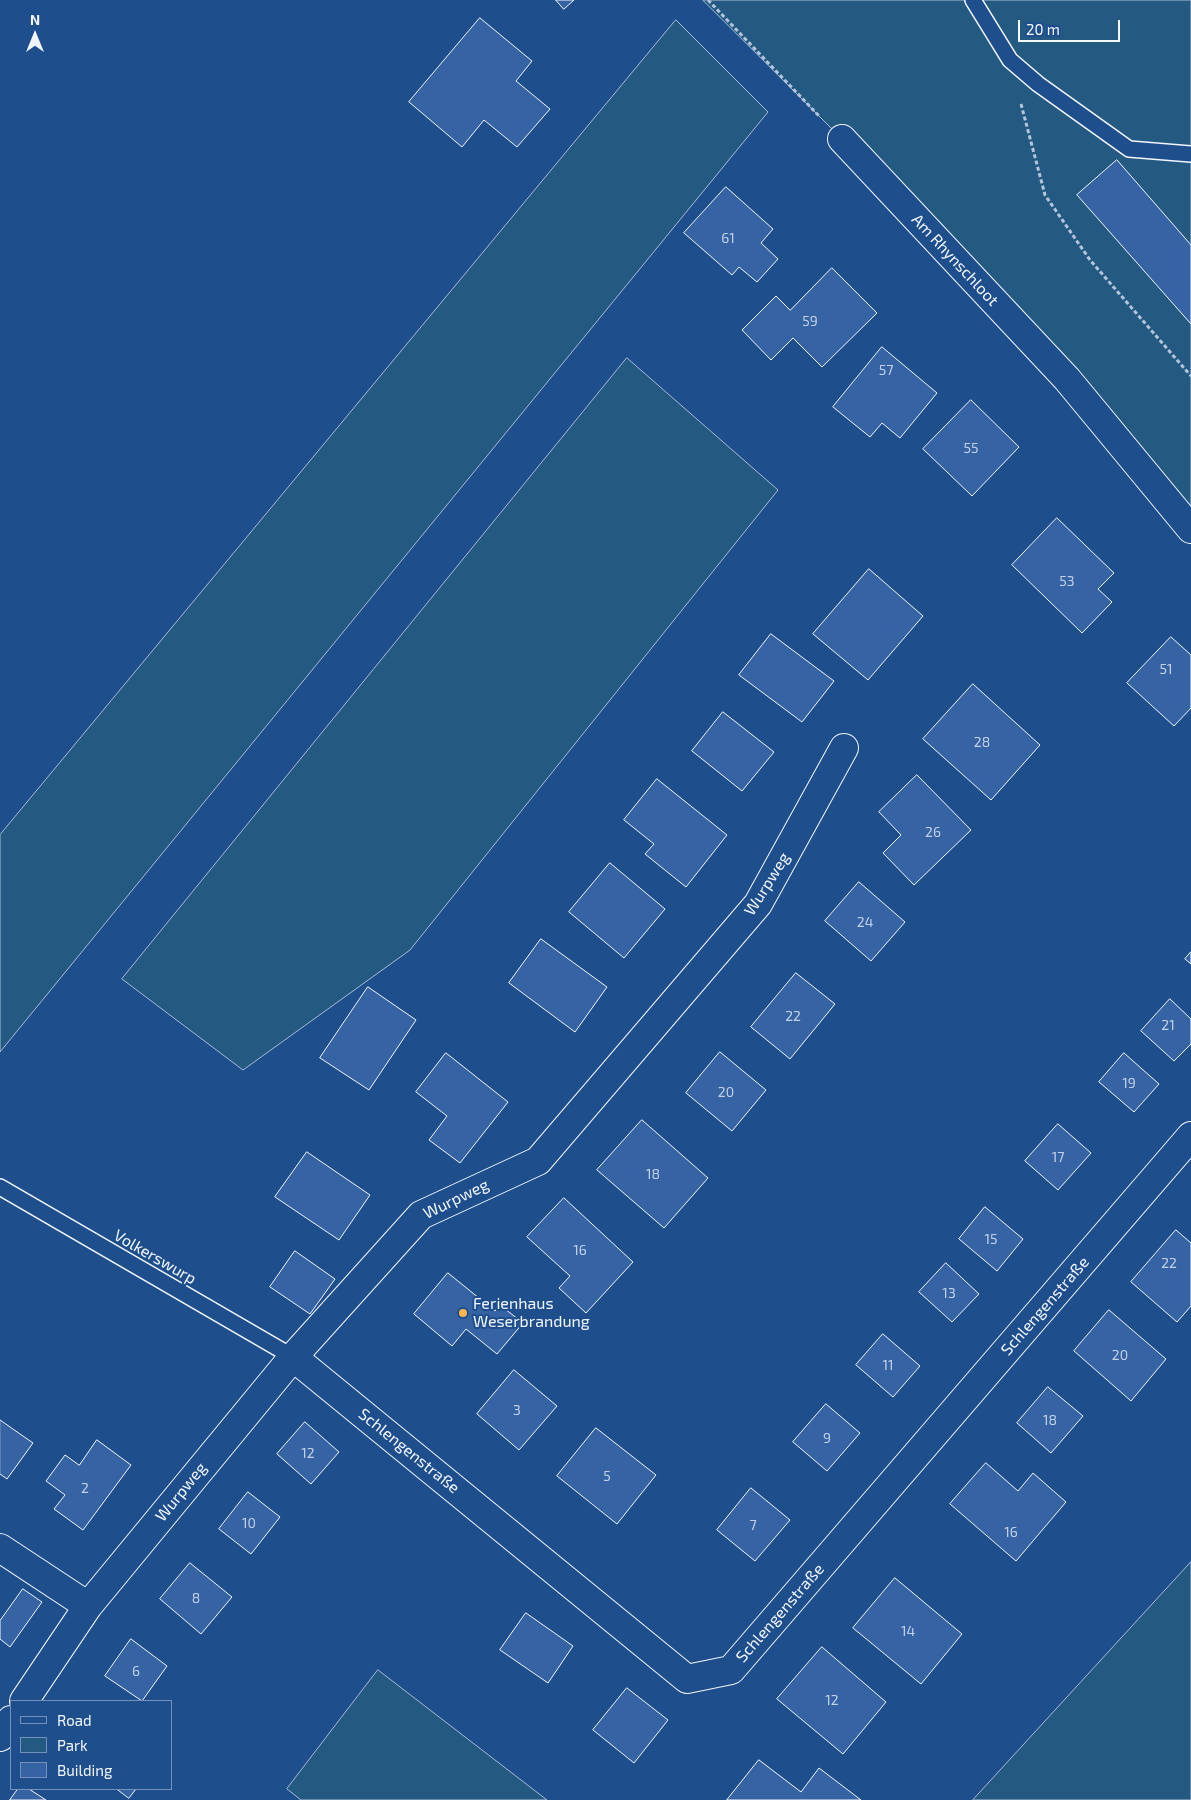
<!DOCTYPE html>
<html>
<head>
<meta charset="utf-8">
<style>
	body { margin:0 }
	#map { position:relative; width:1191px; height:1800px; overflow:hidden; background:#1f4e8c; font-family:"Exo 2",sans-serif }
	canvas { display:block }
	.legend { position:absolute; left:10px; top:1700px; width:162px; height:90px; box-sizing:border-box; background:#1f4e8c; border:1px solid #7391ba; margin:0; padding:6px 9px; list-style:none; font-size:15px; color:#f2f6ff }
	.legend li { display:flex; align-items:center; gap:10px; height:25px }
	.legend b { width:25px; border:1px solid #7391ba }
	.north { position:absolute; left:10px; top:10px; width:50px; height:50px; -webkit-text-stroke:4px #1f4e8c; paint-order:stroke; rotate:0deg; font-size:14px; font-weight:700; line-height:20px; text-align:center; color:#f2f6ff }
	.north::after { content:''; display:block; margin:auto; width:18px; height:22px; background:#f2f6ff; clip-path:polygon(50% 0,100% 100%,50% 72%,0 100%) }
	.scale { position:absolute; left:1018px; top:20px; width:102px; height:22px; box-sizing:border-box; border:2px solid #f2f6ff; border-top:0; padding-left:6px; font-size:15px; line-height:18px; white-space:nowrap; color:#f2f6ff; -webkit-text-stroke:4px #1f4e8c; paint-order:stroke }
</style>
</head>
<body>
<div id="map">
<canvas width="1191" height="1800"></canvas>
<ul class="legend">
<li><b style="height:6px;background:#1f4e8c"></b>Road</li>
<li><b style="height:14px;background:#245a82"></b>Park</li>
<li><b style="height:14px;background:#3563a3"></b>Building</li>
</ul>
<div class="north">N</div>
<div class="scale">20 m</div>
</div>
<script>
const ctx = document.querySelector('canvas').getContext('2d');
ctx.lineJoin = 'round';
function fillPath(path, color) { ctx.fillStyle = color; ctx.fill(path, 'evenodd'); }
function trace(path, color, width, dash) { ctx.strokeStyle = color; ctx.lineWidth = width; ctx.lineCap = dash ? 'butt' : 'round'; ctx.setLineDash(dash || []); ctx.stroke(path); }
function drawText(font, color, halo, rows, align = 'center') {
  ctx.font = font + ' "Exo 2",sans-serif'; ctx.lineWidth = 4; ctx.setLineDash([]); ctx.textBaseline = 'middle'; ctx.strokeStyle = halo; ctx.fillStyle = color; for (const [text, x, y, turn = 0] of rows) {
    ctx.save(); ctx.translate(x, y); ctx.rotate((+turn || 0) * Math.PI / 180); ctx.textAlign = isNaN(turn) ? turn : align; if (halo) ctx.strokeText(text, 0, 0); ctx.fillText(text, 0, 0); ctx.restore();
  }
}
const green = new Path2D(`
	M703,0H1191V535L842,139Z
	M676,20L768,112L0,1052V835Z
	M627,358L778,490L410,950L243,1070L122,979Z
	M1191,1562V1800H973Z
	M378,1670L547,1800H301L287,1789Z`);
fillPath(green, '#245a82');
trace(green, '#a8bbd7', 1);
const building = new Path2D(`
	M556,0H574L564,9Z
	M480,18L532,61L516,81L550,109L517,147L484,120L462,147L409,102Z
	M1117,160L1191,245V324L1077,195Z
	M726,187L773,229L761,243L778,259L757,282L739,267L732,275L684,233Z
	M832,268L877,313L822,367L793,338L771,360L742,330L776,296L790,310Z
	M882,347L937,393L900,438L882,423L870,437L833,407Z
	M971,400L1019,447L972,496L923,449Z
	M1057,518L1114,573L1098,589L1112,602L1082,633L1012,565Z
	M869,569L923,616L868,680L813,634Z
	M771,634L834,681L802,722L739,675Z
	M1171,637L1191,655V708L1174,726L1127,683Z
	M973,684L1040,745L991,800L923,739Z
	M723,712L774,752L742,791L692,751Z
	M917,775L971,830L914,885L883,853L901,835L879,812Z
	M657,779L727,835L686,887L645,854L654,844L624,820Z
	M610,863L665,909L624,958L569,912Z
	M859,882L905,922L871,961L825,921Z
	M541,939L607,987L575,1032L509,983Z
	M1191,952V964L1185,959Z
	M796,973L835,1004L790,1059L751,1027Z
	M368,987L416,1020L369,1090L320,1058Z
	M1170,999L1191,1019V1044L1174,1061L1141,1031Z
	M720,1052L766,1090L732,1131L686,1093Z
	M446,1053L508,1102L460,1163L429,1140L447,1116L416,1092Z
	M1124,1053L1159,1084L1134,1112L1099,1082Z
	M642,1120L708,1178L664,1228L597,1170Z
	M1058,1124L1091,1153L1058,1190L1025,1161Z
	M307,1152L370,1195L339,1240L275,1197Z
	M564,1198L633,1262L586,1313L559,1288L570,1276L527,1237Z
	M985,1207L1023,1239L997,1271L959,1239Z
	M1176,1230L1191,1243V1306L1177,1322L1131,1282Z
	M295,1251L335,1279L310,1314L270,1287Z
	M946,1263L979,1294L952,1322L919,1292Z
	M448,1273L495,1311L500,1305L523,1323L497,1354L466,1329L452,1346L414,1314Z
	M1109,1310L1166,1359L1131,1401L1074,1351Z
	M883,1334L920,1366L893,1397L856,1365Z
	M514,1370L557,1406L519,1450L477,1414Z
	M1048,1387L1083,1416L1051,1453L1017,1423Z
	M826,1404L860,1433L827,1471L793,1442Z
	M0,1420L33,1443L7,1479L0,1474Z
	M305,1422L339,1452L311,1484L277,1454Z
	M596,1428L656,1475L617,1524L557,1476Z
	M97,1440L131,1465L83,1530L54,1509L65,1495L46,1481L65,1455L79,1465Z
	M986,1463L1018,1491L1033,1473L1066,1502L1016,1561L950,1504Z
	M751,1488L790,1520L755,1561L717,1530Z
	M248,1492L280,1517L251,1554L219,1529Z
	M190,1563L232,1597L201,1634L160,1599Z
	M895,1578L962,1634L921,1684L853,1628Z
	M23,1589L42,1602L10,1647L0,1639V1621Z
	M526,1613L573,1646L548,1683L500,1650Z
	M131,1639L167,1666L142,1701L105,1676Z
	M822,1647L886,1702L843,1754L777,1699Z
	M627,1688L668,1720L634,1763L593,1730Z
	M759,1760L801,1792L819,1768L861,1800H727Z
	M18,1789H29L46,1800H10Z
	M117,1789H136L129,1798Z`);
fillPath(building, '#3563a3');
trace(building, '#f2f6ff', 1);
const lane = new Path2D(`
	M973,0L1010,60L1038,84L1129,149L1191,154
	M0,1187L293,1357`);
const street = new Path2D(`
	M842,139L1067,379L1191,529
	M293,1357L687,1679L731,1670L1191,1136
	M0,1548L88,1606
	M24,1701L88,1606L293,1357L421,1215L538,1161L758,904L844,748
	M0,1737L11,1720`);
trace(lane, '#f2f6ff', 18);
trace(street, '#f2f6ff', 30);
trace(new Path2D(`
	M708,0L820,117
	M1021,104L1045,195L1090,260L1191,376`), '#b3c4dc', 3, [4, 2.5]);
trace(lane, '#1f4e8c', 15);
trace(street, '#1f4e8c', 28);
for (const [x, y, r, color] of [
	[463,1313,5,"#ffb74d"]
]) { const dot = new Path2D(); dot.arc(x, y, r, 0, 2 * Math.PI); ctx.fillStyle = color; ctx.fill(dot); trace(dot, '#1f4e8c', 2); }
drawText('14px', '#c3d1e8', null, [
	["61",728,238],
	["59",810,321],
	["57",886,370],
	["55",971,448],
	["53",1067,581],
	["51",1166,669],
	["28",982,742],
	["26",933,832],
	["24",865,922],
	["22",793,1016],
	["21",1168,1025],
	["19",1129,1083],
	["20",726,1092],
	["17",1058,1157],
	["18",653,1174],
	["15",991,1239],
	["16",580,1250],
	["22",1169,1263],
	["13",949,1293],
	["20",1120,1355],
	["11",888,1365],
	["3",517,1410],
	["18",1050,1420],
	["9",827,1438],
	["12",308,1453],
	["5",607,1476],
	["2",85,1488],
	["10",249,1523],
	["7",753,1525],
	["16",1011,1532],
	["8",196,1598],
	["14",908,1631],
	["6",136,1671],
	["12",832,1700]
]);
drawText('16px', '#f2f6ff', '#1f4e8c', [
	["Am Rhynschloot",955,260,47],
	["Wurpweg",767,884,-58],
	["Wurpweg",456,1199,-26],
	["Volkerswurp",155,1257,30],
	["Schlengenstraße",1045,1306,-49],
	["Schlengenstraße",409,1451,39],
	["Wurpweg",181,1492,-51],
	["Schlengenstraße",780,1613,-49]
]);
drawText('16px', '#f2f6ff', '#1f4e8c', [
	["Ferienhaus",473,1304],
	["Weserbrandung",473,1322]
], 'left');
</script>
</body>
</html>
